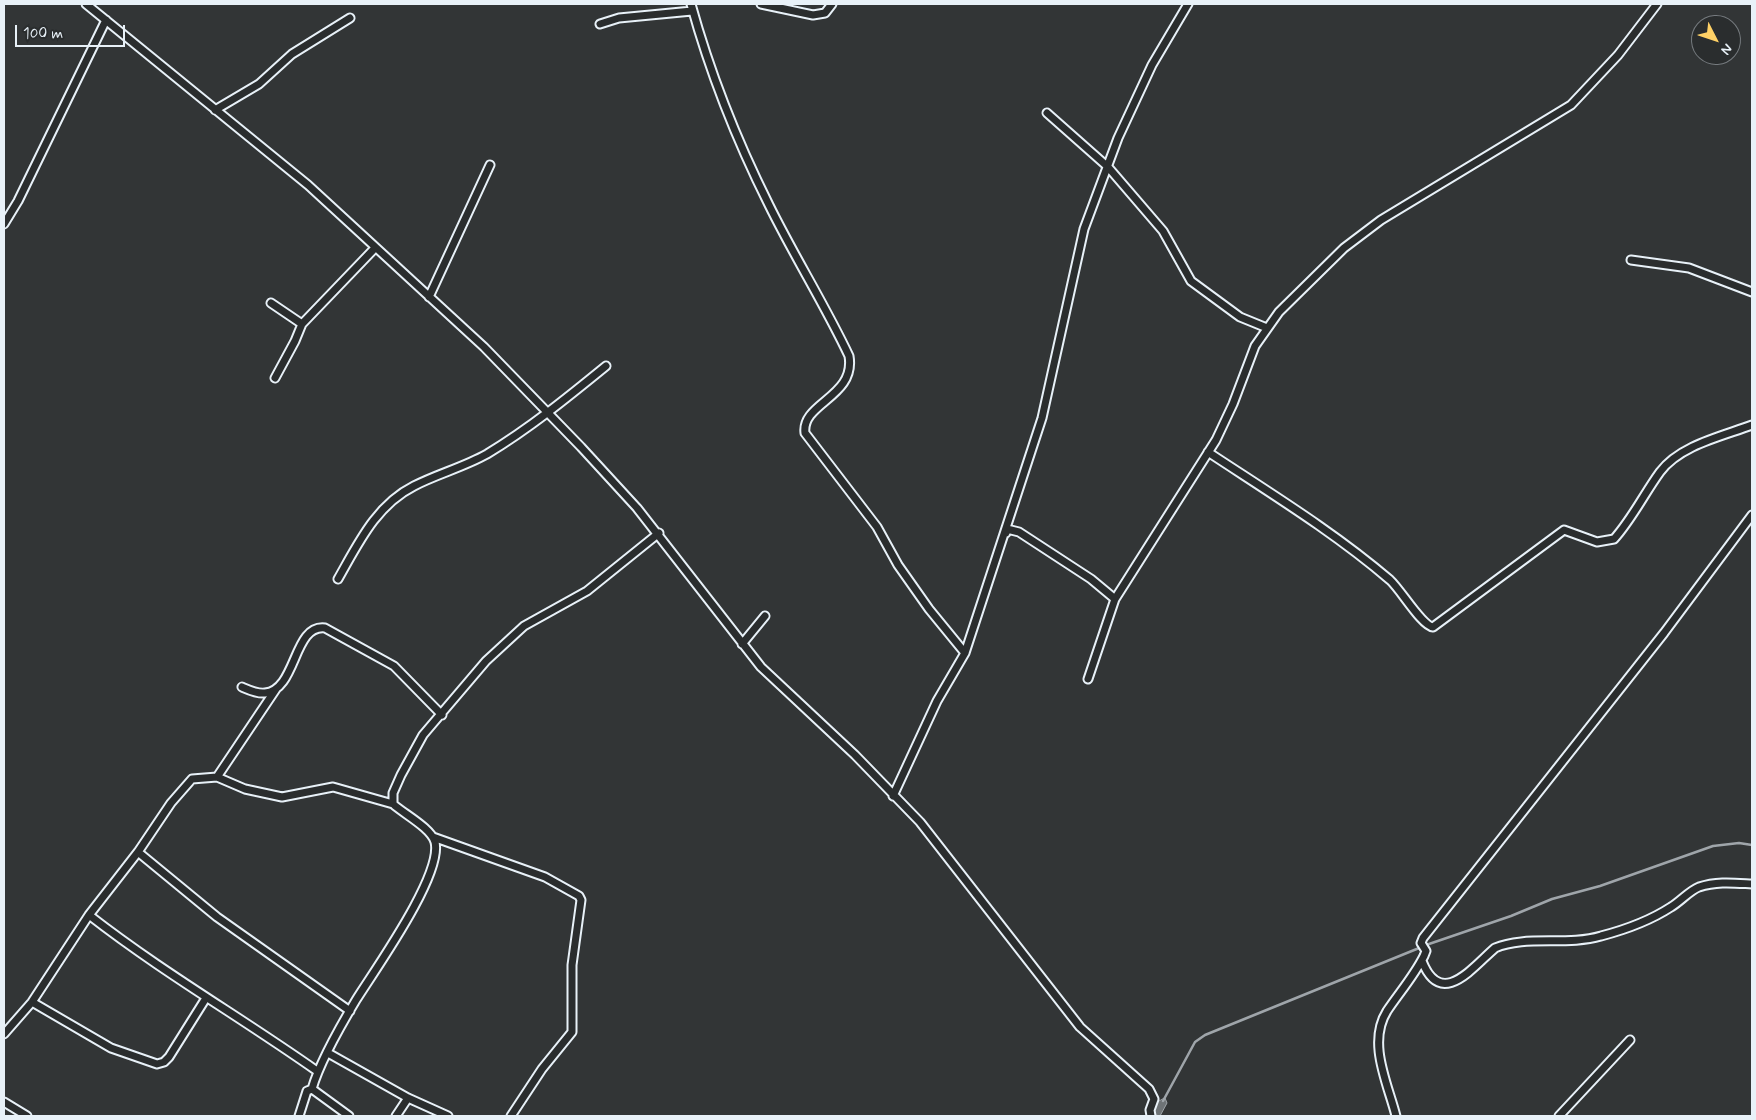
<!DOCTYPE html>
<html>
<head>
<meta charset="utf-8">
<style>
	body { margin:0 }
	#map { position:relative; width:1756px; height:1120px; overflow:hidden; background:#323536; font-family:Mynerve,sans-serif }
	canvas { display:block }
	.frame { position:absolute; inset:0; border:5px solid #e8f1f8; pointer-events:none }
	.north { position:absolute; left:1691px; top:15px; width:50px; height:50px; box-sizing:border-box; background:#2a2d2e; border:1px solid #767b7f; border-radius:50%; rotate:131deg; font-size:14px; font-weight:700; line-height:20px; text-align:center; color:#e8f1f8 }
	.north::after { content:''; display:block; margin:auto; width:18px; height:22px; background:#ffd166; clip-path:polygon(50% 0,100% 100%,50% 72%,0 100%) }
	.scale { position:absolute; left:15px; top:25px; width:110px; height:22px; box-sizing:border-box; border:2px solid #e8f1f8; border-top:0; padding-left:6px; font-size:15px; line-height:18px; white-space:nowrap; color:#e8f1f8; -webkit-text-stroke:4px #2a2d2e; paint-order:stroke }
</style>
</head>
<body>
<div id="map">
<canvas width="1756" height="1120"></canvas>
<div class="frame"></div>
<div class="north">N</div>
<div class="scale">100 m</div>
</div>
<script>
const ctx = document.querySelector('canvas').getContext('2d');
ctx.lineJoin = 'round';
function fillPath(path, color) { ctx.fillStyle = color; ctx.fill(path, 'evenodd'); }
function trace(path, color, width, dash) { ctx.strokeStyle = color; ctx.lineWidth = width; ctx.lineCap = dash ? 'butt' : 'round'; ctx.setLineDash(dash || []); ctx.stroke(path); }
const water = new Path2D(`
	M1165,1098L1167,1103L1160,1116L1152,1114L1153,1105Z`);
fillPath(water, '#6e7376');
trace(water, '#9fa5aa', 1);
trace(new Path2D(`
	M1163,1101L1195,1042L1205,1035L1429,944L1511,916L1552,899L1600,886L1713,846L1739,843L1752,845`), '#9fa5aa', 2.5);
const street = new Path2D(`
	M86,4L308,185L484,347L581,447L637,508L761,667L855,755L920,822L1080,1027L1149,1089L1154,1099L1150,1110L1151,1116
	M691,4C710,73 737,141 769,205C794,256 825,305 849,356C856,397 801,403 805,433L877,527L898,565L929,609L965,653
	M761,4L813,15L825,13L832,4
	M600,24L619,18L692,11
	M215,110L259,84L292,54L350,18
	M1047,113L1108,167L1163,231L1191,281L1240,317L1267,328
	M4,224L18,201L106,20
	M1631,260L1689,268L1752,292
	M429,297L490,165
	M271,303L302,324
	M275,378L295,341L302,324L375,248
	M1208,452C1270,493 1334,532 1390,580C1401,590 1422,626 1433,627L1564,530L1597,542L1614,539C1632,519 1644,494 1660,472C1680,445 1723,436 1752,425
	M1006,533L1007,529L1019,532L1091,579L1115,599L1216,440L1233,404L1255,346L1279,312L1344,248L1381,220L1571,105L1618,55L1657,4
	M338,579C358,544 376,505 414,486C437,474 464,467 487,454C530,428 568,397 606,366
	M742,644L765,616
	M1088,679L1115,599
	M242,687C249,690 257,694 265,693C297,690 293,624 325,628L394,666L442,715
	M217,777L276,689
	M893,796L937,701L965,653L1042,418L1084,229L1118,138L1152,65L1188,4
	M433,837L545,877L579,896L581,900L572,965V1032L542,1069L511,1116
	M138,852L217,917L350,1011
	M89,915L138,852L171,803L192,779L217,777L245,789L282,797L333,787L393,804
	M1422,961C1441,1009 1472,968 1495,948C1525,935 1567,946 1601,936C1624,930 1651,920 1671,907C1681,901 1689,891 1699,887C1717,881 1734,883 1752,884
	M32,1002L111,1048L157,1064L164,1062L169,1057L206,998
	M4,1034L32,1002L89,915C162,972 242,1018 317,1071
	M328,1053L408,1098L448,1116
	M312,1089L349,1116
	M4,1102L27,1116
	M299,1116L307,1091L312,1089C320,1061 341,1025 356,1000C374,971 443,875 435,842C431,828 404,814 393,804V793L401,775L423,735L486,661L524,626L587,591L659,533
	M396,1116L408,1098
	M1396,1116C1388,1084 1367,1043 1387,1011C1399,993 1414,976 1424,956L1426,951L1421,943L1423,938L1664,633L1752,515
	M1559,1116L1630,1040`);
trace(street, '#e8f1f8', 11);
trace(street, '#2a2d2e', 7);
</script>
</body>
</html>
